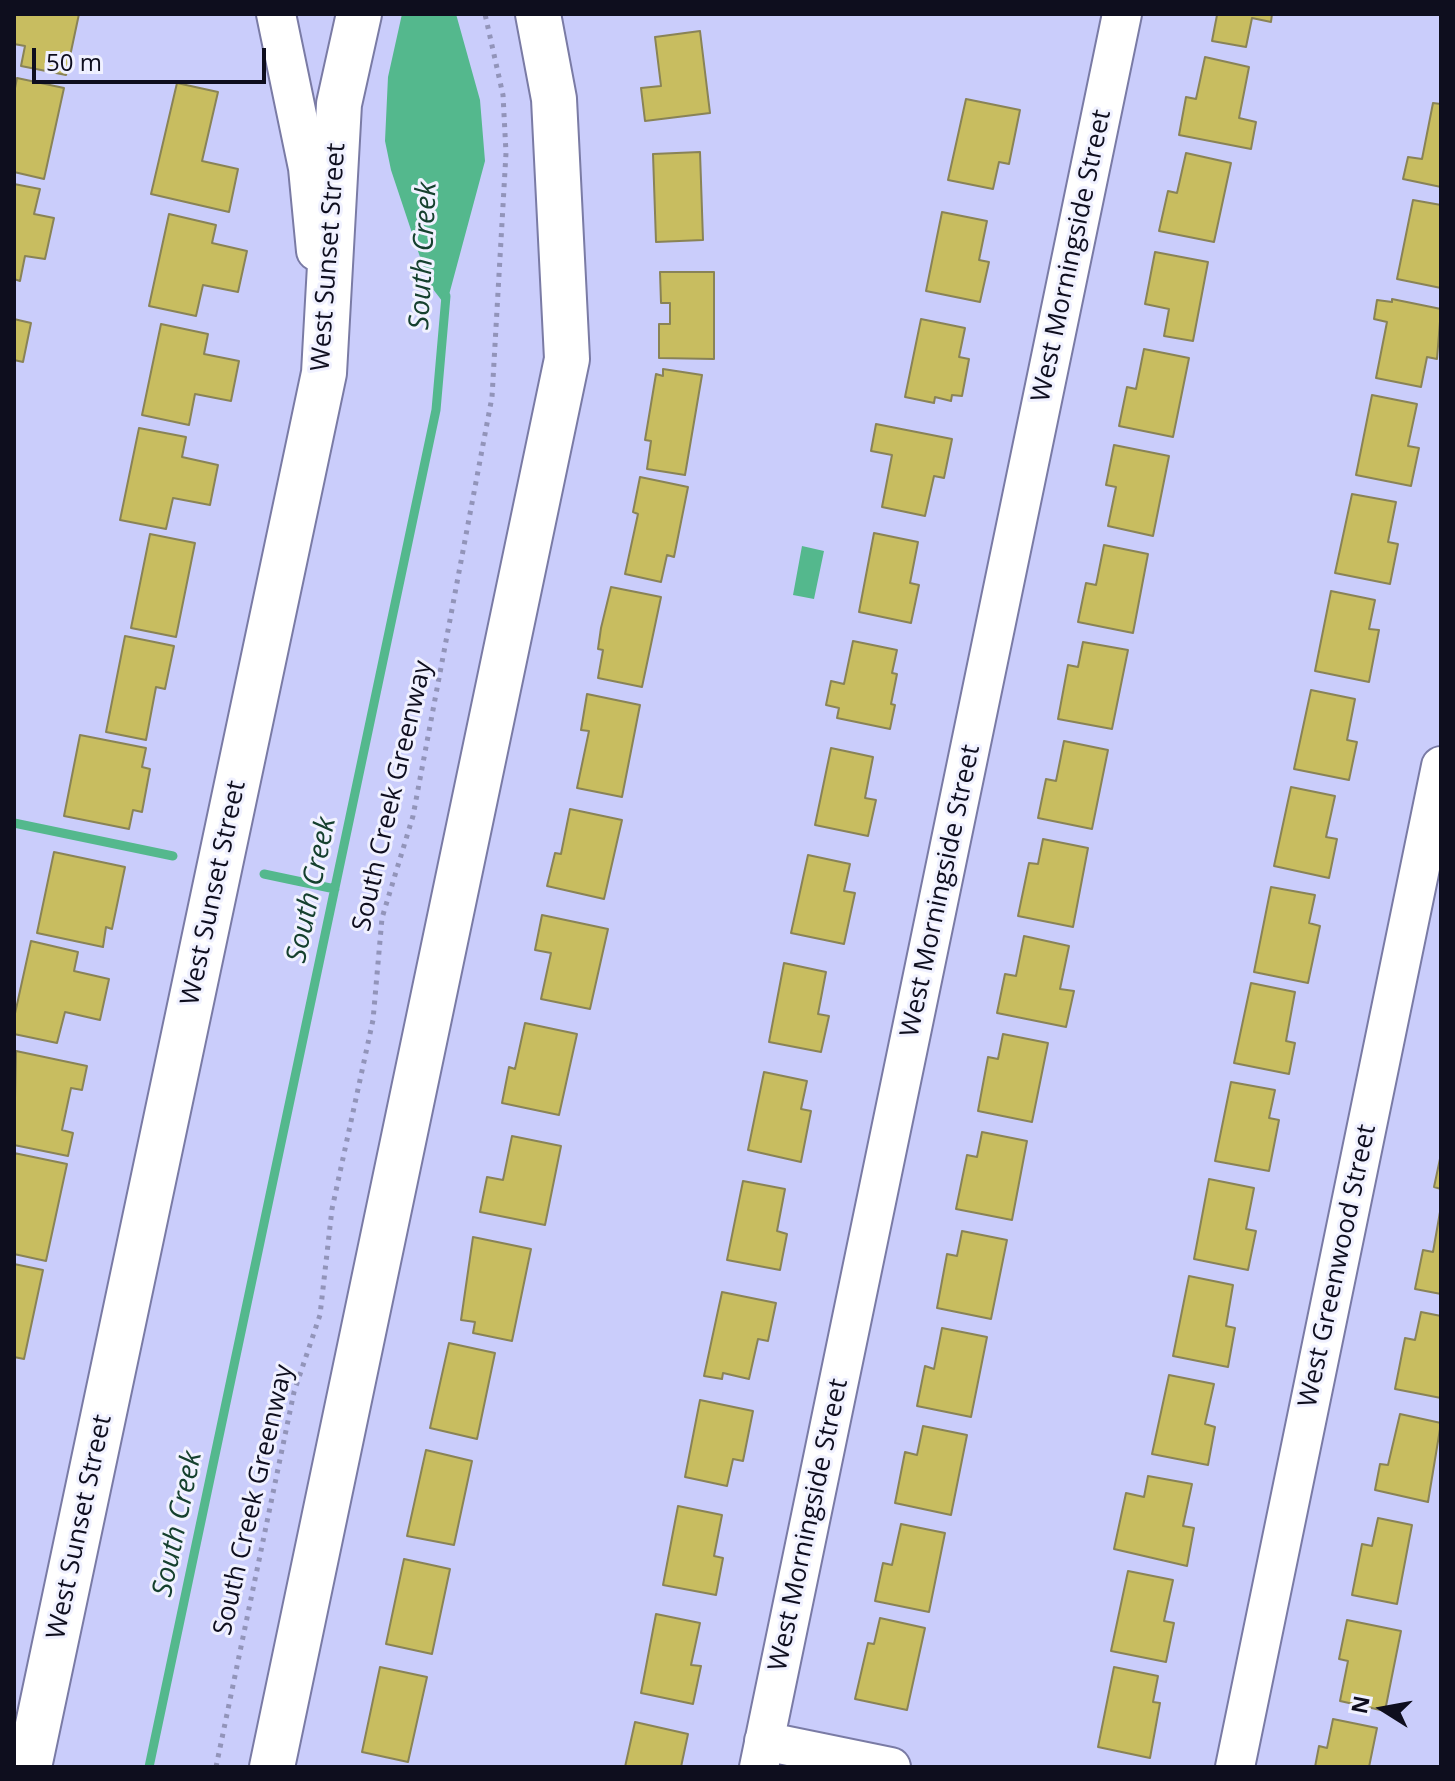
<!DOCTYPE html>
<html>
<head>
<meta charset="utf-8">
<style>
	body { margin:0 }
	#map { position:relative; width:1455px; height:1781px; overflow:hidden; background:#cacdfb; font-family:"Open Sans",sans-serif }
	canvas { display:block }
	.frame { position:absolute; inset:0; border:16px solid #0e0e1e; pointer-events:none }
	.north { position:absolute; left:1343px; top:1669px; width:80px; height:80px; -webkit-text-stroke:6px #f0f1ff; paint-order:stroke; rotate:281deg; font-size:22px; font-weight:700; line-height:32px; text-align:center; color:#0e0e1e }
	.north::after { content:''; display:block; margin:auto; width:28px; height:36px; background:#0e0e1e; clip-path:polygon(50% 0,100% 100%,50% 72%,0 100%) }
	.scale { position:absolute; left:32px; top:48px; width:234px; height:36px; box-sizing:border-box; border:4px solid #0e0e1e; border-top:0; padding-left:10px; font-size:24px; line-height:28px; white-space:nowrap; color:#0e0e1e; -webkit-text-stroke:6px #f0f1ff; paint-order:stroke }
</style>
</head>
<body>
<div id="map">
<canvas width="1455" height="1781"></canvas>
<div class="frame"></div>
<div class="north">N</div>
<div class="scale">50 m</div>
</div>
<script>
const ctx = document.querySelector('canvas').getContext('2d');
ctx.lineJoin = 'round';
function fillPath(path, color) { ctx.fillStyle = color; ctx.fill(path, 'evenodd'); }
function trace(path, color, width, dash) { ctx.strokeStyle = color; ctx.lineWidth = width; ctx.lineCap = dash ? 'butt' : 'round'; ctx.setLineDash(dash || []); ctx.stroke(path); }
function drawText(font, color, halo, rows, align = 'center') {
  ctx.font = font + ' "Open Sans",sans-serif'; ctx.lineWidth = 6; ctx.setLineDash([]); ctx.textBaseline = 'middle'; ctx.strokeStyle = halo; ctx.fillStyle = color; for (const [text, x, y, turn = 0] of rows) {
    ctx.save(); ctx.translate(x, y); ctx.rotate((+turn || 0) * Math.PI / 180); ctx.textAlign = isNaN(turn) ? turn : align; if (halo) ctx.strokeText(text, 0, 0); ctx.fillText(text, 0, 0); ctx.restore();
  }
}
fillPath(new Path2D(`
	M402,14H456L480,100L485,161L446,306L429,284L391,170L385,141L388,77Z
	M802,546L824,551L814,599L793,595Z`), '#54b88d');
trace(new Path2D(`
	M14,823L173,856
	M264,874L335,889
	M149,1767L436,410L446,296`), '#54b88d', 9);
const building = new Path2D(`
	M14,14H79L66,75L21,66L25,46L14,44Z
	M1209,14H1272L1271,22L1252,18L1246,47L1212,41L1217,15Z
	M700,31L710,113L645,121L641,88L661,86L655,37Z
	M1205,57L1249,67L1239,118L1256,122L1251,149L1179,135L1186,97L1196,99Z
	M17,78L64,88L44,179L14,172V93Z
	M177,83L218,92L202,161L238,169L229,212L151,194Z
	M966,99L1020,110L1009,164L999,162L993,189L948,180Z
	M1433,103L1441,104V187L1403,179L1408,157L1422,159Z
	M700,152L703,240L656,242L653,154Z
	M1186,153L1231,163L1214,242L1159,231L1168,191L1177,193Z
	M14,184L40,189L34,214L54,218L45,259L25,256L20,281L14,279Z
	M1413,200L1441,205V288L1397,279Z
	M942,212L987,221L979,260L989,262L980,302L926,291Z
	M169,214L216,225L212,243L247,251L238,292L203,285L196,316L149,306Z
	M1155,252L1208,262L1193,341L1164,336L1169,309L1145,304Z
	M660,272H714V359L659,358V324H670V303H661Z
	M1392,299L1441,309L1437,359L1427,357L1421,387L1376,378L1387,322L1374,319L1377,300L1392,302Z
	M14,319L31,323L23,362L14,360Z
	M921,319L965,328L959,357L969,359L962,396L952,395L951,401L935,397L934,403L905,397Z
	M161,324L208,334L204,354L239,361L231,401L195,394L189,425L142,415Z
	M1144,349L1189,358L1173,437L1119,426L1127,387L1136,389Z
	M663,369L702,375L685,475L647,469L651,441L645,440L656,374L663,376Z
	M1372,395L1417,404L1408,446L1419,448L1411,486L1356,475Z
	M876,424L952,439L944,478L934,476L925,516L882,507L892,455L871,451Z
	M139,428L186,437L182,457L218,465L210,505L173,498L166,529L120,520Z
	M1114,445L1169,456L1153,536L1108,526L1116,487L1106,485Z
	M640,477L688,487L674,557L667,555L661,582L625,574L638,514L633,512Z
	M1352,494L1396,502L1388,542L1398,544L1390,584L1335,573Z
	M874,533L918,542L910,583L919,585L911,623L859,612Z
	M150,534L195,543L176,637L131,628Z
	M1104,545L1148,554L1133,633L1078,622L1086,583L1096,585Z
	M611,587L661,597L642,687L598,678L603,650L598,649L601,628Z
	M1331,591L1375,600L1369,629L1379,630L1369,682L1315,671Z
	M125,636L174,646L165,689L156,687L146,740L106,732Z
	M853,641L897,650L892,673L897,674L891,704L895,705L890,729L837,718L839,708L826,705L831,681L844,684Z
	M1083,642L1128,650L1112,729L1058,719L1068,665L1078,667Z
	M1311,690L1355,699L1347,740L1357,742L1349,780L1294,769Z
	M587,694L640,705L622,797L577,788L589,731L581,730Z
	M80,735L146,748L142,767L150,769L142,812L133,810L129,829L64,816Z
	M1064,741L1108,750L1092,829L1038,818L1046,779L1056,781Z
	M831,748L873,757L865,798L876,800L868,836L815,825Z
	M1291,787L1335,796L1326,837L1337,839L1329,878L1274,866Z
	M570,809L622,820L604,899L547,886L555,853L561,854Z
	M1043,839L1088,848L1073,927L1018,916L1029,863L1038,864Z
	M54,852L125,867L112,929L106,927L103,947L37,933Z
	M808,855L850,864L844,891L855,893L844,944L791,933Z
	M1271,887L1315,895L1309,923L1320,926L1308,983L1254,972Z
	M542,915L608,929L590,1009L541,999L551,953L535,950Z
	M1024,936L1069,946L1060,989L1074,991L1066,1027L997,1013L1005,974L1016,976Z
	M31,941L78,952L74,971L109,979L100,1020L65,1012L57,1043L14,1034V1018Z
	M784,963L826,972L818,1014L829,1016L821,1052L769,1042Z
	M1251,983L1295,992L1286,1041L1295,1043L1289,1074L1234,1063Z
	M525,1023L577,1034L559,1115L502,1103L509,1067L515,1069Z
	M1003,1034L1048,1043L1032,1122L978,1111L988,1057L998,1059Z
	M16,1051L87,1066L82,1090L71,1088L62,1130L73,1133L68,1156L14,1145Z
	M764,1072L807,1081L801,1109L811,1111L801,1162L748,1150Z
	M1231,1082L1275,1090L1269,1118L1279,1120L1269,1171L1215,1161Z
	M982,1132L1027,1141L1012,1220L956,1209L967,1155L977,1157Z
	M512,1136L561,1146L545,1225L480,1212L487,1177L503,1180Z
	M14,1153L67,1164L46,1261L14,1254Z
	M1441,1154V1189L1434,1187Z
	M1209,1179L1254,1188L1246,1229L1256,1231L1248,1270L1194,1259Z
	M743,1181L785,1189L777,1231L787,1234L780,1270L727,1260Z
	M1440,1212H1441V1294L1415,1289L1423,1250L1433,1252Z
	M962,1231L1007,1240L991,1319L937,1308L947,1254L957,1256Z
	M473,1237L531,1249L512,1341L473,1333L475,1322L461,1320Z
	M14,1264L43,1270L24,1359L14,1357Z
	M1189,1276L1233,1285L1226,1326L1235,1328L1228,1367L1173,1356Z
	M722,1292L776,1303L768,1341L758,1339L749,1379L723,1373L722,1379L704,1376Z
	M1421,1312L1441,1316V1398L1395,1389L1405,1338L1415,1340Z
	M942,1328L987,1337L971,1417L917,1406L925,1366L934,1369Z
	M449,1343L495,1353L477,1439L430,1428Z
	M1169,1375L1214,1384L1205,1424L1215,1427L1208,1465L1152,1454Z
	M700,1400L753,1411L743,1461L733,1459L727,1486L685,1477Z
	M1400,1414L1441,1423L1428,1502L1375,1490L1380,1464L1388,1465Z
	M923,1426L967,1435L951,1515L895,1503L905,1452L917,1455Z
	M426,1450L472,1461L454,1545L407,1536Z
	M1148,1476L1192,1484L1183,1526L1194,1528L1187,1566L1114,1549L1126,1493L1144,1497Z
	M678,1506L722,1515L714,1556L723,1558L716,1595L663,1585Z
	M1378,1518L1412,1525L1397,1604L1352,1595L1362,1544L1372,1546Z
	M901,1524L945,1533L929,1612L875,1601L883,1563L892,1565Z
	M404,1559L450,1569L432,1654L386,1644Z
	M1128,1571L1173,1580L1164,1621L1174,1623L1166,1662L1111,1651Z
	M656,1614L700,1623L691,1665L701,1666L693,1704L641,1693Z
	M880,1618L925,1628L907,1710L855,1699L868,1643L874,1644Z
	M1347,1620L1401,1631L1385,1711L1340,1701L1348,1661L1339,1659Z
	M380,1667L427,1677L408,1762L362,1752Z
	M1114,1667L1158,1676L1153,1702L1160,1703L1150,1758L1098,1747Z
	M1333,1719L1377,1728L1369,1767H1315L1319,1746L1327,1748Z
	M635,1722L688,1734L681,1767H625Z`);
fillPath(building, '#c8bd60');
trace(building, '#898356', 2);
const minor = new Path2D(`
	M276,14L308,168L316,251
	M764,1741L891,1767
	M759,1767L1122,14
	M1235,1767L1441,766`);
const major = new Path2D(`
	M29,1767L324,373L339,104L359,14
	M272,1767L567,359L554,99L538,14`);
trace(minor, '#7a7ba5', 42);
trace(major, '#7a7ba5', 48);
trace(new Path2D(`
	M216,1767L294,1392L320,1315L332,1209L373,1020L382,918L413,816L492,397L506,153L503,95L485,14`), '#9294b9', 5, [4, 6]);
trace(minor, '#fff', 38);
trace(major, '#fff', 44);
drawText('26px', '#0e0e1e', '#f0f1ff', [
	["West Morningside Street",1072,256,-78],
	["West Sunset Street",329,257,-86],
	["South Creek Greenway",393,796,-77],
	["West Morningside Street",941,891,-78],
	["West Sunset Street",214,893,-78],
	["West Greenwood Street",1338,1266,-78],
	["South Creek Greenway",254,1500,-77],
	["West Morningside Street",809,1525,-78],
	["West Sunset Street",80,1527,-78]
]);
drawText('italic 28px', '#15402e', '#f0f1ff', [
	["South Creek",424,256,-87],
	["South Creek",312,890,-78],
	["South Creek",178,1524,-78]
]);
</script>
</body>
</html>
